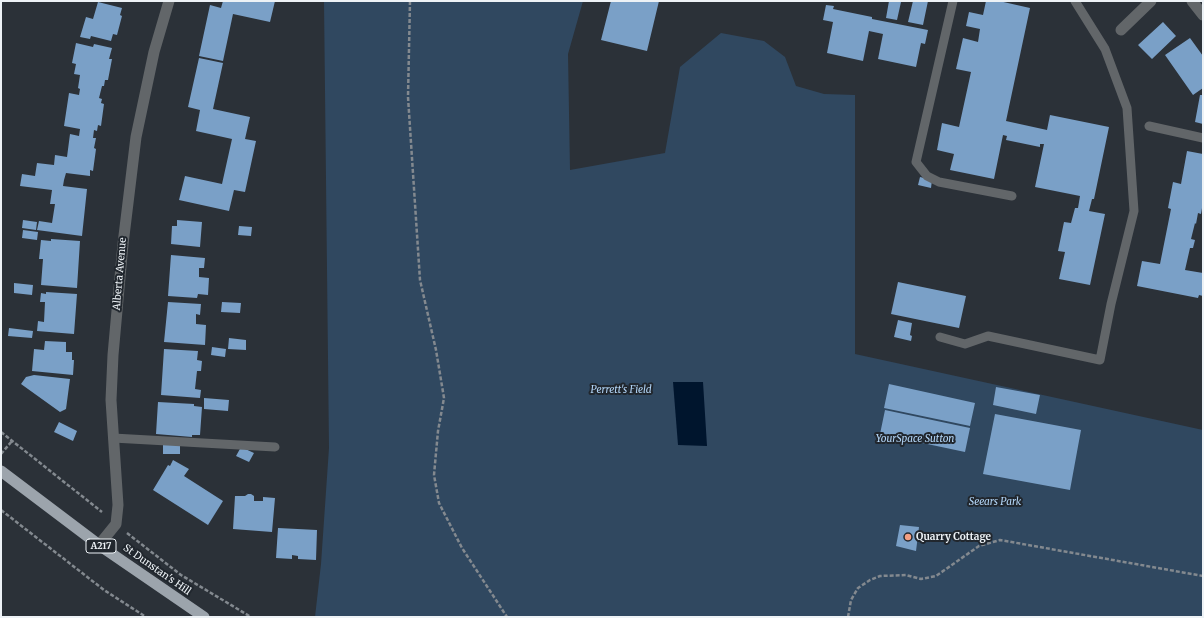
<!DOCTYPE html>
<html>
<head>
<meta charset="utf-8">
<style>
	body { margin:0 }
	#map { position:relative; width:1204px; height:618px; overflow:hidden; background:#2b3138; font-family:Merriweather,serif }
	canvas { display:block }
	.frame { position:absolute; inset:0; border:2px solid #edf2f6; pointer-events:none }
</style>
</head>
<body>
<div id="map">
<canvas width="1204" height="618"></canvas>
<div class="frame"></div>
</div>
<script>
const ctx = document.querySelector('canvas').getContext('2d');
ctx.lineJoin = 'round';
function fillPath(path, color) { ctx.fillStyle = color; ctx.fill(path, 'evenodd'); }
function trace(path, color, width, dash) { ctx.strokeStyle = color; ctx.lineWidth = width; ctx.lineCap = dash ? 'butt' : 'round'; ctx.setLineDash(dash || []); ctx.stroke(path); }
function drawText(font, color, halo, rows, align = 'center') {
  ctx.font = font + ' Merriweather,serif'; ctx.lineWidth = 4; ctx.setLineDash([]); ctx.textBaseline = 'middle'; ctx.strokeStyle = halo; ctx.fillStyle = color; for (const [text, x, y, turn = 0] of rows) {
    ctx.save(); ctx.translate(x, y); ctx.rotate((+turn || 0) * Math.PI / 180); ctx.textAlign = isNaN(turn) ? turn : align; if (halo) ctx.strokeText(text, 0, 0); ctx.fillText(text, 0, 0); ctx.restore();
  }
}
fillPath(new Path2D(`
	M324,1H583L568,54L570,170L665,153L680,67L721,33L764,41L785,57L796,86L824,94L855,95V354L1203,430V617H315L321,564L329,448Z`), '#304860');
fillPath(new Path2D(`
	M673,382H703L707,446L678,445Z`), '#00152d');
fillPath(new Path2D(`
	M223,1H275L270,22L233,14L223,61L199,56L210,5L221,8Z
	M611,1H659L647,51L601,40Z
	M889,1L901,2L897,20L886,18Z
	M913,1H928L923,25L908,22Z
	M986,1H999L1030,8L1006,121L1047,130L1050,115L1109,127L1094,199H1092L1089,211L1105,214L1090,285L1059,279L1065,252L1058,251L1064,222L1071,223L1075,208H1078L1080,196L1035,187L1044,144H1040V147L1006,140L1007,136L1003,135L994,179L950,170L954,154L937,150L942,123L959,127L971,72L956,69L963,38L978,42L980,29L966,26L969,12L983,15Z
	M98,2L122,8L120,15L122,16L117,35L113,34L111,41L91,36L90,39L80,37L86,17L93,19Z
	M826,5L834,6L833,9L872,17V19L928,30L925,44L921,43L916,67L878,59L883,34L869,31L863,61L827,53L833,22L823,20Z
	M1163,22L1176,36L1152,59L1138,45Z
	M1190,38L1203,56V88L1193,95L1165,55Z
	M76,43L93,47L94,44L112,48L109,59H112L108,80H105L104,86H102L99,98L102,99L101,103L104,104L101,126L98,125L97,131L94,130L93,138H96L94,148L96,149L93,171L90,170V176L66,173L64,180L63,186L87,189L82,236L37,230L39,221L52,223L55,204H50L52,190L20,186L22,174L35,176L37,163L54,165L55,155L67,157L70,134L79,136L80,129L64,126L69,93L79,95L80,89L78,88L80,75L74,74L76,64L72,63Z
	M199,58L223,63L213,109L250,117L245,139L256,141L245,192L234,190L229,211L179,200L185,176L222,184L232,139L196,131L200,110L188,107Z
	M1200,95H1203V124L1195,122Z
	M1187,151L1203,154V202L1201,214L1198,213L1196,224L1195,223L1191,239L1195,240L1193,248H1190L1185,270L1203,273V296L1199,295L1198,298L1137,286L1142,261L1160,264L1171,209L1168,208L1173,182L1181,184Z
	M920,177L932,180L931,188L918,185Z
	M23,220L37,222L36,230L22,228Z
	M177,220L202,222L200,247L171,244L172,226H177Z
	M239,226L252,227L251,236L238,235Z
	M23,230L38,232L37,240L22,238Z
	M51,239L80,241L77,288L41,285L43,259H39L41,240L51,241Z
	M171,255L205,258L204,268H199V277L209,278L208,295L198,294L197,298L168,296Z
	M898,282L966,296L959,328L891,314Z
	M14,283L33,285L32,295L14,293Z
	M46,292L77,294L74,334L37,331L38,321L44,322L45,302H40L41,293L46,294Z
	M168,302L201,304L200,315L196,314V324L206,325L205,345L164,342Z
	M222,302L241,303L240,313L221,312Z
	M898,320L912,323L910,335L912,336L911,341L894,337Z
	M9,328L33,331L32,338L8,336Z
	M229,338L246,340V350L228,349Z
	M45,341L66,342V352H72V360H74L73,375L32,371L34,349L44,350Z
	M212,347L226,349L225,357L211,355Z
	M164,349L198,351L197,360L202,361L201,371H197L195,389L201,390L200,398L161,395Z
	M34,375L70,379L66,409L60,412L21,384L26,377Z
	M889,384L975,403L970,426L884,408Z
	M996,387L1040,395L1036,414L993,405Z
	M204,398L229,400L228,411L204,409Z
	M158,402L194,404V406L202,407L200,435H192V437L156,434Z
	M885,410L970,428L965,452L880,434Z
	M995,414L1081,430L1070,490L983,474Z
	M59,422L77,431L73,441L54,432Z
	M163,445H180V454H163Z
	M241,447L254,453L249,462L236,456Z
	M173,460L189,469L184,476L223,501L208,525L153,490L168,465L170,466Z
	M248,494H251L254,496V501H263V497L275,498L272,532L233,529L235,496H245Z
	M900,525L919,527L916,551L896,546Z
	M278,528L317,530L316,560L298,559V556L292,555V559L276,558Z`), '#7aa0c7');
trace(new Path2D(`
	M410,1L408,97L420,280L436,350L444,398L438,431L434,475L439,503L462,548L507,617
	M1,432L102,512
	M1,454L12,441
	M1,510L104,590L146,617
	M127,533L181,575L251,617
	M848,617L851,600L858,588L870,580L880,576L906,575L921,579L936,576L979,546L1000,540L1203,576`), '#83898f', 2.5, [4, 2]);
trace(new Path2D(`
	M953,1L916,162L927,176L939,182L1012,196
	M1149,126L1203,138
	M940,337L965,344L988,336L1100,360L1111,304L1134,211L1127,108L1105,49L1075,1
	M113,438L275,447`), '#626669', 9);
trace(new Path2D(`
	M1192,1L1203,15
	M1121,30L1151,1
	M99,545L116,524L118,505L111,400L113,355L123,244L136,137L154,52L169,1`), '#626669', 11);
trace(new Path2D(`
	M1,471L99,545L204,617`), '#9ca4ac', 11);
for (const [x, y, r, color] of [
	[908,537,4,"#f39f83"]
]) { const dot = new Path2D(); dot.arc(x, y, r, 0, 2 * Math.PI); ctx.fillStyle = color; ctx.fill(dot); trace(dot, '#21272e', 1.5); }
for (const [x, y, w] of [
	[101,546,30]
]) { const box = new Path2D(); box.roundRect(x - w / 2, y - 7, w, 14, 3); ctx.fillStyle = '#21272e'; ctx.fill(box); trace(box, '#edf2f6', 1); }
drawText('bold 9px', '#edf2f6', null, [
	["A217",101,546]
]);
drawText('10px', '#edf2f6', '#21272e', [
	["Alberta Avenue",120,274,-85],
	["St Dunstan's Hill",157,570,35]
]);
drawText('italic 10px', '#b4d7f9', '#21272e', [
	["Perrett's Field",621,390],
	["YourSpace Sutton",915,439],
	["Seears Park",995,502]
]);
drawText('bold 10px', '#edf2f6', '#21272e', [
	["Quarry Cottage",916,537]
], 'left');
</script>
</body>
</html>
